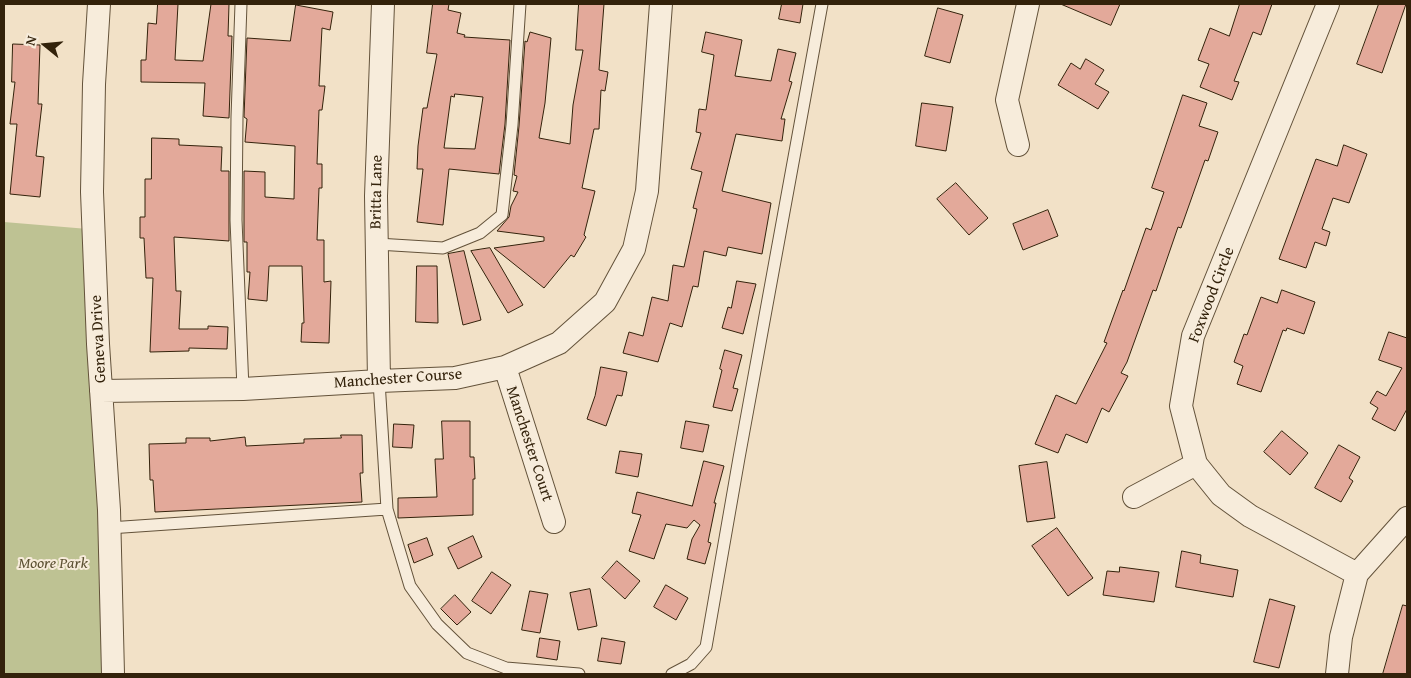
<!DOCTYPE html>
<html>
<head>
<meta charset="utf-8">
<style>
	body { margin:0 }
	#map { position:relative; width:1411px; height:678px; overflow:hidden; background:#f2e1c7; font-family:"Gentium Book Plus",serif }
	canvas { display:block }
	.frame { position:absolute; inset:0; border:5px solid #33220b; pointer-events:none }
	.north { position:absolute; left:20px; top:20px; width:50px; height:50px; -webkit-text-stroke:4px #f7ecdb; paint-order:stroke; rotate:287deg; font-size:14px; font-weight:700; line-height:20px; text-align:center; color:#33220b }
	.north::after { content:''; display:block; margin:auto; width:18px; height:22px; background:#33220b; clip-path:polygon(50% 0,100% 100%,50% 72%,0 100%) }
</style>
</head>
<body>
<div id="map">
<canvas width="1411" height="678"></canvas>
<div class="frame"></div>
<div class="north">N</div>
</div>
<script>
const ctx = document.querySelector('canvas').getContext('2d');
ctx.lineJoin = 'round';
function fillPath(path, color) { ctx.fillStyle = color; ctx.fill(path, 'evenodd'); }
function trace(path, color, width, dash) { ctx.strokeStyle = color; ctx.lineWidth = width; ctx.lineCap = dash ? 'butt' : 'round'; ctx.setLineDash(dash || []); ctx.stroke(path); }
function drawText(font, color, halo, rows, align = 'center') {
  ctx.font = font + ' "Gentium Book Plus",serif'; ctx.lineWidth = 4; ctx.setLineDash([]); ctx.textBaseline = 'middle'; ctx.strokeStyle = halo; ctx.fillStyle = color; for (const [text, x, y, turn = 0] of rows) {
    ctx.save(); ctx.translate(x, y); ctx.rotate((+turn || 0) * Math.PI / 180); ctx.textAlign = isNaN(turn) ? turn : align; if (halo) ctx.strokeText(text, 0, 0); ctx.fillText(text, 0, 0); ctx.restore();
  }
}
fillPath(new Path2D(`
	M4,222L88,229L105,529L102,674H4Z`), '#bec293');
const building = new Path2D(`
	M158,4H178L175,60L203,61L211,4H229L228,36H232L229,118L203,116L205,83L141,82V60H146L148,23L156,24Z
	M433,4H449L448,10L461,13L457,33L465,35L464,37L510,40L505,124L499,174L449,169L443,225L417,222L423,169H417L418,146L423,108H427L437,54L427,53ZM455,94L483,97L475,149L444,148L451,96L454,97Z
	M579,4H604L599,70L608,72L605,91L601,90L599,129H594L582,188L595,191L584,235L586,237L574,257L571,255L544,288L494,248L544,241V237L497,231L509,217L511,206L518,192L513,191L517,176L514,175L519,126L525,41L527,42L530,32L551,38L545,103L539,138L570,144L573,105L583,50H576Z
	M782,4H803L800,23L779,19Z
	M1061,4H1120L1111,25Z
	M1240,4H1272L1261,35L1253,32L1234,81L1239,82L1232,100L1200,87L1209,64L1198,60L1210,28L1229,36Z
	M1379,4H1406L1382,73L1357,64Z
	M296,5L333,12L330,30L322,28L319,86H325L322,110H319L317,164H322V188H319L317,240H324V282L331,281L329,343L301,342L302,323H304L302,266H269L267,301L248,299L250,272H247V242H244V171L265,172V197L294,199L295,146L245,142L247,119L244,117L247,38L290,41Z
	M938,8L963,15L950,63L925,56Z
	M706,32L742,40L735,76L771,81L778,49L796,53L789,81L792,82L781,119H785L782,141L736,134L722,191L771,203L762,254L728,247L726,256L704,251L698,287L693,286L682,327L670,323L658,362L623,353L629,332L643,336L652,297L668,301L673,265L684,267L697,209L693,208L702,172L691,169L701,133L696,132L699,109L706,110L714,55L702,52Z
	M13,44L40,45L38,104H42L36,156L44,157L40,197L10,194L17,124H10L15,82H12Z
	M1086,59L1104,70L1095,84L1109,92L1098,109L1058,85L1071,63L1080,69Z
	M1183,95L1207,103L1199,126L1218,132L1208,161L1205,160L1181,228L1178,227L1156,291L1153,290L1127,362L1121,373L1128,376L1109,412L1102,408L1087,443L1066,434L1058,453L1035,444L1056,395L1076,404L1107,343L1104,342L1123,290L1124,291L1146,228L1151,230L1164,192L1152,188Z
	M922,103L953,107L946,151L916,146Z
	M152,138L179,139V145L222,147L221,171H229V241L174,237L176,291H181L179,329H208V326L228,327L227,349L189,348V351L150,352L153,278H146L144,238H140V217H145V179H151Z
	M1344,145L1367,154L1349,203L1333,198L1322,229L1330,232L1326,246L1315,242L1306,268L1279,259L1316,159L1337,166Z
	M956,183L988,218L969,235L937,199Z
	M1048,210L1058,236L1023,250L1013,224Z
	M490,248L523,305L508,313L471,251Z
	M464,251L481,320L463,325L448,254Z
	M417,266H437L438,323L416,322Z
	M737,281L756,284L743,334L722,328L728,307L731,308Z
	M1282,290L1315,302L1304,334L1287,328L1286,331L1283,330L1261,392L1237,384L1243,366L1234,362L1244,334L1247,335L1261,297L1277,303Z
	M1389,332L1407,338V409L1395,431L1372,419L1378,408L1370,403L1377,391L1386,396L1402,368L1379,360Z
	M725,350L742,355L733,388L738,389L732,411L713,407L722,370L720,369Z
	M601,367L627,372L622,396L617,395L606,426L587,419L595,396Z
	M442,421H470V457H474L475,479H473V515L398,518V498L437,497L435,459H443Z
	M686,421L709,425L703,452L681,448Z
	M394,424L414,425L412,448L393,447Z
	M1282,431L1308,453L1290,475L1264,452Z
	M341,435H362L363,473H360L362,502L155,512L153,480H150L149,444L186,443V438H210V441L245,437L246,446L304,443V439L341,438Z
	M1339,445L1360,457L1349,478L1353,481L1341,502L1315,488Z
	M620,451L642,454L638,477L616,473Z
	M704,461L724,466L714,503H716L708,542L711,543L705,564L687,559L692,539L700,525L694,520L687,528L666,524L654,559L629,551L641,515L632,513L637,492L692,506Z
	M1047,462L1055,518L1027,522L1019,466Z
	M1057,528L1093,578L1068,596L1032,546Z
	M473,536L482,557L458,569L448,548Z
	M427,538L433,555L414,563L408,545Z
	M1182,551L1201,555L1200,563L1238,570L1233,597L1176,587Z
	M617,561L640,581L625,599L602,578Z
	M1120,567L1159,572L1154,602L1103,595L1107,571L1119,572Z
	M492,572L511,585L491,614L472,601Z
	M666,585L688,598L676,620L654,607Z
	M590,589L597,626L578,630L570,593Z
	M530,591L548,594L540,633L522,630Z
	M455,595L471,612L457,625L441,609Z
	M1270,599L1295,606L1279,668L1254,662Z
	M1403,605L1407,606V674H1383Z
	M540,638L560,641L557,660L537,657Z
	M602,638L625,642L621,664L598,661Z`);
fillPath(building, '#e3a99a');
trace(building, '#33220b', 1);
const lane = new Path2D(`
	M241,4L237,117L236,220L243,389
	M377,244L443,248L480,233L502,215L512,125L520,4
	M379,381L387,509L410,586L437,624L467,653L506,668L579,674
	M109,528L387,509
	M672,674L691,664L706,647L739,458L822,4`);
const street = new Path2D(`
	M99,4L94,84L92,192L98,344L109,510L113,674
	M1328,4L1193,336L1181,406L1196,464L1221,495L1250,516L1357,574
	M1018,145L1007,100L1028,4
	M505,367L554,522
	M379,381L376,196L383,4
	M101,391L243,389L379,381L455,378L505,367L559,343L605,302L634,249L647,191L661,4
	M1134,497L1196,464
	M1337,674L1341,637L1357,574L1407,518`);
trace(lane, '#63523a', 13);
trace(street, '#63523a', 24);
trace(lane, '#f7ecdb', 11);
trace(street, '#f7ecdb', 22);
drawText('16px', '#33220b', '#f7ecdb', [
	["Britta Lane",377,192,-89],
	["Foxwood Circle",1212,295,-69],
	["Geneva Drive",99,339,-93],
	["Manchester Course",398,379,-4],
	["Manchester Court",529,444,72]
]);
drawText('italic 16px', '#5d5234', '#f7ecdb', [
	["Moore Park",53,564]
]);
</script>
</body>
</html>
